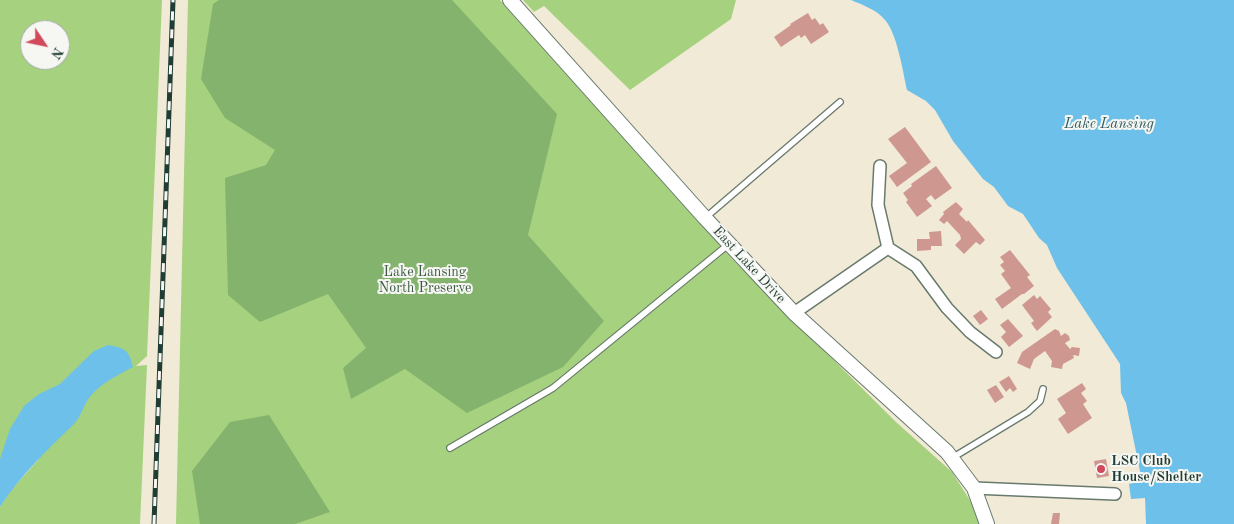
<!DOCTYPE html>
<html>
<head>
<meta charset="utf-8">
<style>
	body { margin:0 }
	#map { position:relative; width:1234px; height:524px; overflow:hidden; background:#f1ead6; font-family:"Old Standard TT",serif }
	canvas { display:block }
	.north { position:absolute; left:20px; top:20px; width:50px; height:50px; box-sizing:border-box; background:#f6f6f2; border:1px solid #a0aca6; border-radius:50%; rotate:124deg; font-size:14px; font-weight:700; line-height:20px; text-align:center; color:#1f3d34 }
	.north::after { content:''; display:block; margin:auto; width:18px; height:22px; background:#d1495b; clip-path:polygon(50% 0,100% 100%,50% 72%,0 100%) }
</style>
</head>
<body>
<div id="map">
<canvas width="1234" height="524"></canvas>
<div class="north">N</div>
</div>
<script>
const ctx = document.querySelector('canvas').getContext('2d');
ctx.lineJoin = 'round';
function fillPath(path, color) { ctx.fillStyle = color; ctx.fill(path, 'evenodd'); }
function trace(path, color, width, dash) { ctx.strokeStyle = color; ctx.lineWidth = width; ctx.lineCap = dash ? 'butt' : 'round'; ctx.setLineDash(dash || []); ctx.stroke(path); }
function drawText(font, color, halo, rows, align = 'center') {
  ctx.font = font + ' "Old Standard TT",serif'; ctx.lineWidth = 4; ctx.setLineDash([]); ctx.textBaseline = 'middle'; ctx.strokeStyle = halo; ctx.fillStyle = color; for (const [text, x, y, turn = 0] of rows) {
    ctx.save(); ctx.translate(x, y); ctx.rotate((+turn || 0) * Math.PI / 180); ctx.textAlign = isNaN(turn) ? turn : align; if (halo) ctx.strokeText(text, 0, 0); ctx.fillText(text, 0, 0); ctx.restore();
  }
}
fillPath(new Path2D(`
	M0,0H162L147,356L136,366L147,365L140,524H0V507L11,490L40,458L0,494ZM30,30H60V60H30Z
	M188,0H500L732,259L896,422L952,472L971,502L979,524H176Z
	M523,0H736L731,19L630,90L544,6L534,12Z`), '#a6d17e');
fillPath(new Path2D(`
	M219,0H452L557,114L528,235L604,321L563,367L467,413L405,369L351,399L343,368L366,348L328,294L260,322L228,295L225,178L266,165L275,150L225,118L201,79L213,4Z
	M269,415L330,512L295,524H200L192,471L230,422Z`), '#84b36d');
fillPath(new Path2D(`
	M851,0H1234V524H1146L1145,498L1131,499L1129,484L1142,481L1126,403L1121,393L1120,364L1057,268L1047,245L1039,238L1023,214L1008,206L994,187L983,179L953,141L935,110L926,101L907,90C903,72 897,33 885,20C877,10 863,5 851,0Z
	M108,345C125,348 129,350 133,367C118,375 99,384 89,398C83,406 81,417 74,424C47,450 20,476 0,507V459L10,429L24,406L39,394L60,384L94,351Z`), '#6dc0e9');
fillPath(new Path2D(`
	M808,13L812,20L815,18L820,25L823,23L829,32L811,44L805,35L801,38L799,35L781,47L774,37L791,25L790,24Z
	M905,127L931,162L897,187L889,176L907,163L888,139Z
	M936,166L952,188L935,200L931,195L926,199L932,206L917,217L906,202L908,200L903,193L912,186L911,184Z
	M956,202L963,209L959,214L967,222L968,220L985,240L980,245L976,242L964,254L955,245L961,239L960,235L947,221L944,224L939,220L944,214L943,212Z
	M941,231L942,246H931V250L917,251V239H930L929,232Z
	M1010,250L1030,275L1027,277L1034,286L1024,294H1022L1002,309L995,299L1011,288L1001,274L1005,271L1000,265L1004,262L1000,257Z
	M1034,295L1037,299L1040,296L1051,309L1048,312L1052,317L1037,331L1031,323L1034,321L1022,305Z
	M981,310L988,319L980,325L973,316Z
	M1008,319L1023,336L1009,347L1001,337L1006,332L1000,325Z
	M1055,329L1059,331L1061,336L1065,333L1069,336L1070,340L1065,343L1070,349L1072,347L1080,348L1079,356L1073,355L1074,358L1063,364L1062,369L1051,367L1052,361L1045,351L1034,359L1030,369L1017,363L1022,352Z
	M1009,376L1017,389L1013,392L1010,388L1006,392L999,382Z
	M1082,383L1086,389L1081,393L1087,401L1083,404L1092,418L1068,434L1058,419L1066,413L1057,399Z
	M996,385L1004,397L995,403L987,390Z
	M1106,459L1109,476L1097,478L1094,461Z
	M1053,513H1060L1059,524H1051Z`), '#ce9891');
const service = new Path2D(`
	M705,218L840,102
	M450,448L553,388L729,244
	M952,458L1028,412L1040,401L1043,389`);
const minor = new Path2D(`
	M880,166L878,205L888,248L916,266L947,308L970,332L996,352
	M794,313L888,248
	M974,488L1115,494`);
const tertiary = new Path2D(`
	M510,0L705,218L794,313L947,452L974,488L987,524`);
trace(service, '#687a6d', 8);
trace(minor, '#687a6d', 14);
trace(tertiary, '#687a6d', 16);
trace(service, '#fff', 5.5);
trace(minor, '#fff', 11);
trace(tertiary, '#fff', 14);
const rail = new Path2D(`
	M154,524L173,0`);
trace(rail, '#1f3d34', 5);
trace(rail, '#f6f6f2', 3, [9]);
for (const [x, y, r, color] of [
	[1101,469,5,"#d1495b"]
]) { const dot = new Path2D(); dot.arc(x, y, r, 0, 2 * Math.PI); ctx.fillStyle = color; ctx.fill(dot); trace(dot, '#f6f6f2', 2); }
drawText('14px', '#1f3d34', '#f6f6f2', [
	["East Lake Drive",749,265,47]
]);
drawText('14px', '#3a5b43', '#f6f6f2', [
	["Lake Lansing",425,272],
	["North Preserve",425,288]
]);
drawText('bold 14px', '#1f3d34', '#f6f6f2', [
	["LSC Club",1111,461],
	["House/Shelter",1111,477]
], 'left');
drawText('italic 15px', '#325e61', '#f6f6f2', [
	["Lake Lansing",1109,124]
]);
</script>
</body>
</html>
